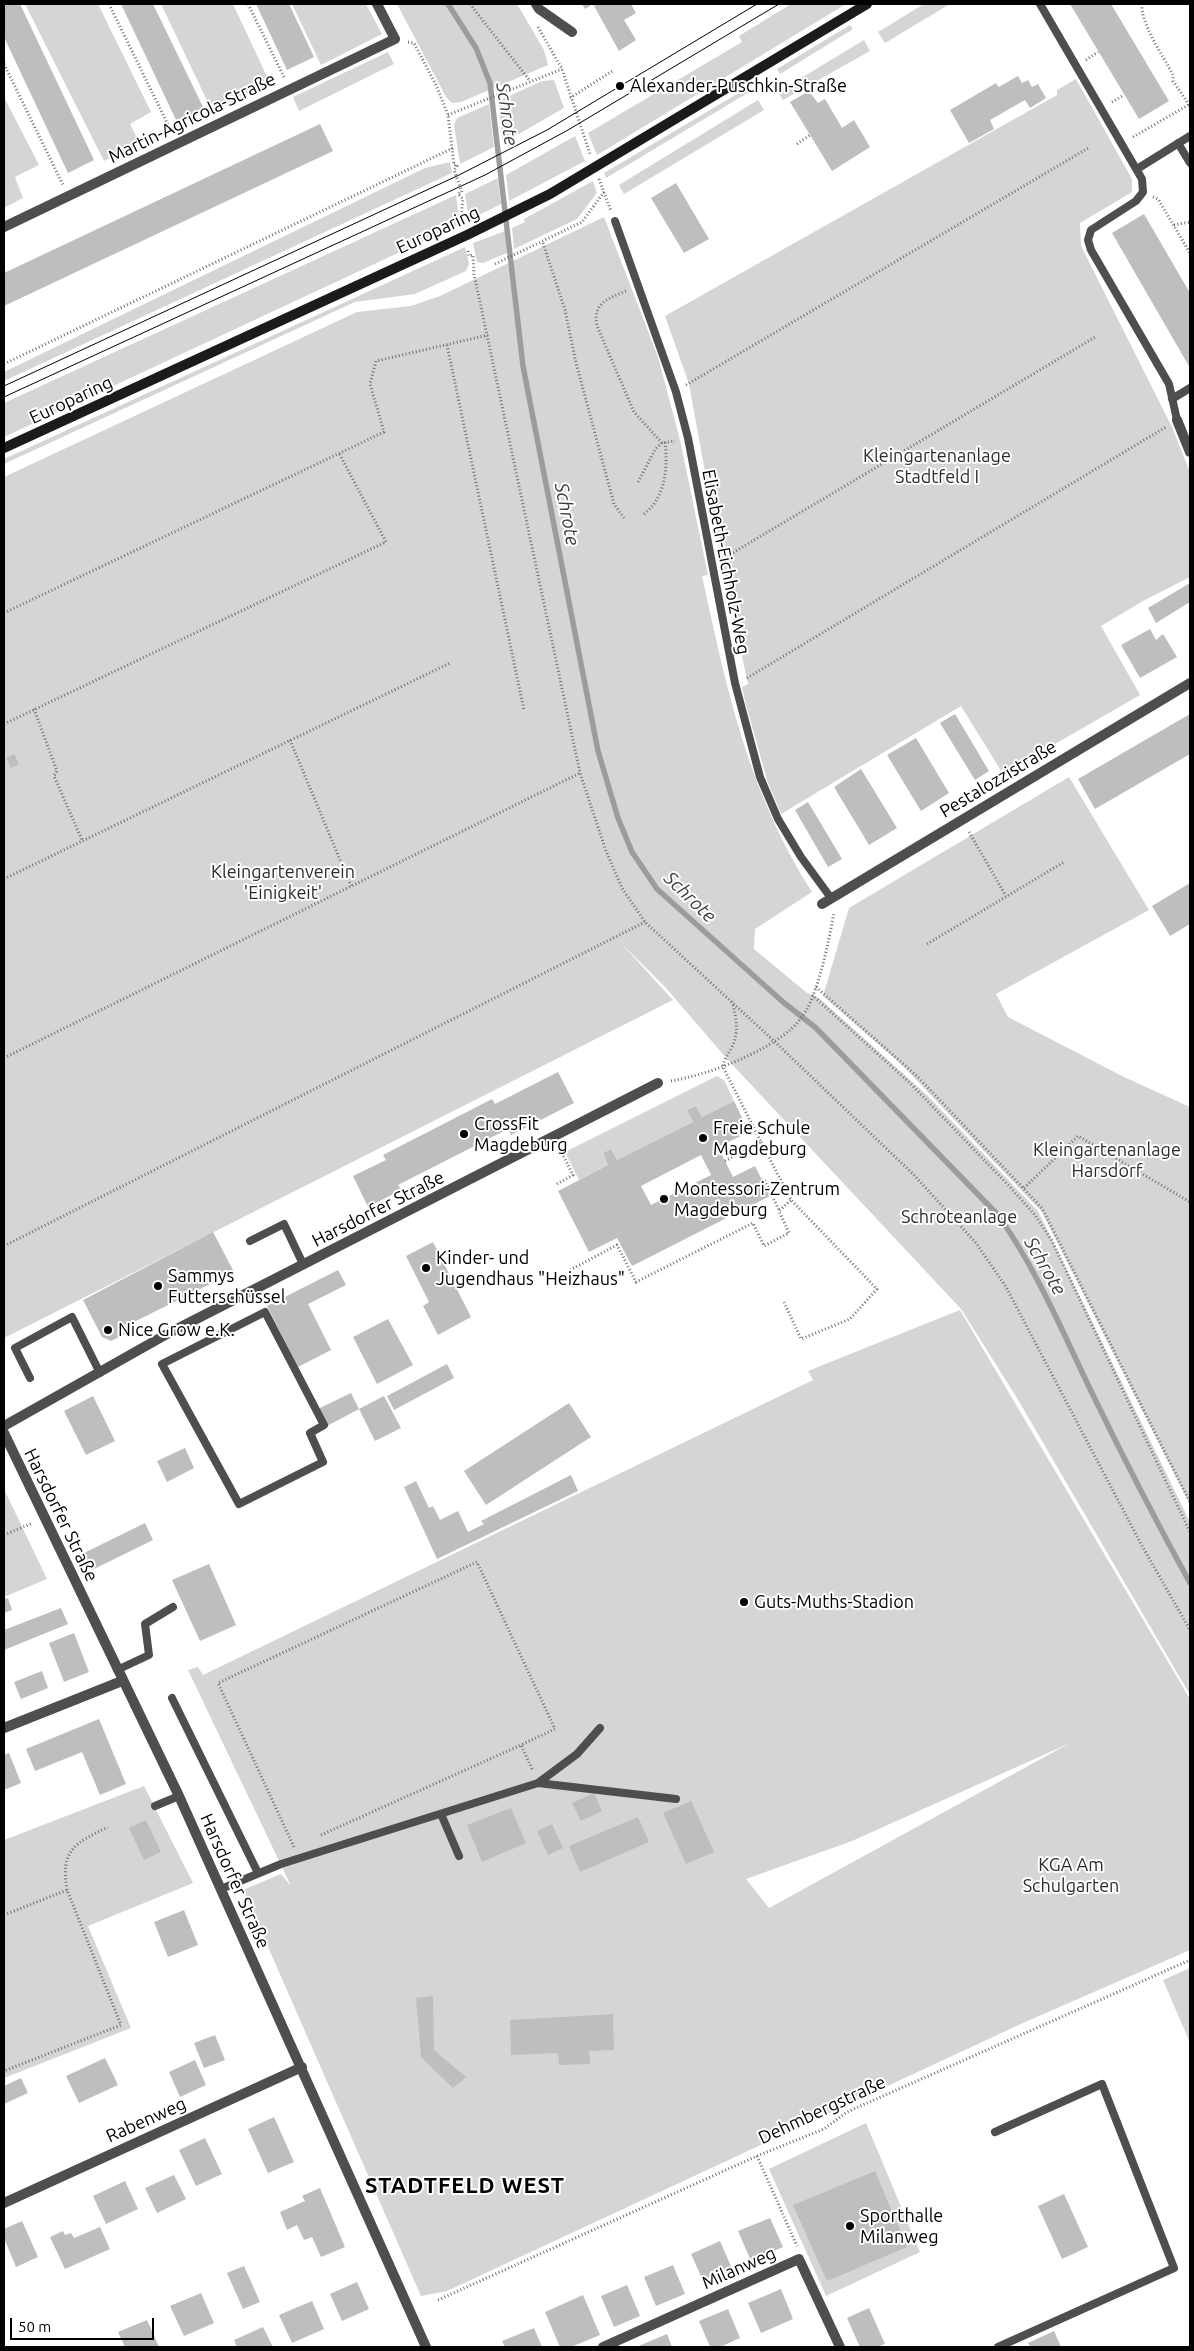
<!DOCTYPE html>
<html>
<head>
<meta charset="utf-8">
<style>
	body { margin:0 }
	#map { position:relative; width:1194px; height:2351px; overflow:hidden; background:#fff; font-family:Ubuntu,sans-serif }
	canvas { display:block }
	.frame { position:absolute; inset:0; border:5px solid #000; pointer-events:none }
	.scale { position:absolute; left:10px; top:2318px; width:144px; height:22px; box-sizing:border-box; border:2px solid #000; border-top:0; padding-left:6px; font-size:15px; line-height:18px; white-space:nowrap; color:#000; -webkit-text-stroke:4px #fff; paint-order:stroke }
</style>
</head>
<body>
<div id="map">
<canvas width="1194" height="2351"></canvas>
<div class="frame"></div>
<div class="scale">50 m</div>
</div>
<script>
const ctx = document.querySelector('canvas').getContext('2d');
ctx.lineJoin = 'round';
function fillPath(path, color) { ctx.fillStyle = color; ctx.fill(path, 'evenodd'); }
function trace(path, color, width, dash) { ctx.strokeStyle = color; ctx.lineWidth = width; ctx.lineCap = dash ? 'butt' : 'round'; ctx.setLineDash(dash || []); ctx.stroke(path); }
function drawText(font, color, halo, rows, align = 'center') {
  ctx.font = font + ' Ubuntu,sans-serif'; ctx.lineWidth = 4; ctx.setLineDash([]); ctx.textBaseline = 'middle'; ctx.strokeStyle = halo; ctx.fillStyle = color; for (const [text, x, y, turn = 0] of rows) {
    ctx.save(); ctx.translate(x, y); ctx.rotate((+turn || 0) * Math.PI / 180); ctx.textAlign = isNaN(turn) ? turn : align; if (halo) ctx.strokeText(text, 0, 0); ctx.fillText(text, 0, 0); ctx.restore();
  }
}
fillPath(new Path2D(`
	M25,4H98L151,112L130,124L139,142L104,161Z
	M161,4H233L270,83L212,111Z
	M292,4H366L382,34L321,65Z
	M397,4H517L544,50L548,65L461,102L452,103L446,97Z
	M791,4H846L597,155L588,133L742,42L739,36Z
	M924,4H950L885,43L878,32Z
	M850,25L853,29L780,74L777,69Z
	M864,40L870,51L783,100L778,92Z
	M388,52L394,64L299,111L293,97Z
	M1076,79L1132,179V192L1080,223L1081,246L1172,427L1190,472V577L1143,601L1101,626L1140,695L1003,774L961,706L781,814L767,780L745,701L742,687L748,684L721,560L689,384L665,316L1057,95V90Z
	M554,80L564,108L503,143L498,101L542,81Z
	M747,88L751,91L606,178L604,173Z
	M4,97L39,165L15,177L23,198L4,208Z
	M758,100L764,110L624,194L619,185Z
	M489,104L494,147L460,164L454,125L457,118Z
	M575,136L585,161L509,201L506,175Z
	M450,162L452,173L4,381V372L425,168Z
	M498,178L501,204L469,220L465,194Z
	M593,181L597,193L577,219L514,249L512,228L525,222L524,219Z
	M456,195L460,224L4,437V403Z
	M604,217L658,357L680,440L708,575L702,576C727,690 748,792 812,892L755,929L754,949L807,993L819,998L927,1095L1038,1211L1190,1522V1695L1017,1398L961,1309L728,1060L726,1061L727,1059L666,988L619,941L673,1000L4,1338V477L357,312L411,306L440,296Z
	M505,231L507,253L483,263L477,262L473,243Z
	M465,247L469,264L466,271L415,294L355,302L4,464V459Z
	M1069,777L1149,910L996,994L1008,1017L1124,1077L1190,1107V1505L1042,1212L902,1065L823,996L849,908Z
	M717,1076L724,1080L734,1101L702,1117L696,1106L687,1110L693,1122L617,1160L611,1149L603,1153L608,1165L579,1180L565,1152Z
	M960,1310L1190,1699V1950L1023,2023L447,2291L421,2296L243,1890L281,1874L291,1886L188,1670L198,1667L203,1675L813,1380L808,1371ZM1070,1743L769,1908L746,1879L852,1841Z
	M4,1489L47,1579L4,1597Z
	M144,1786L193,1883L88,1926L131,2028L4,2078V1840Z
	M1190,1968V2043L1163,1980Z
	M866,2123L920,2252L826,2296L769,2169Z`), '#d5d5d5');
trace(new Path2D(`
	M448,4L476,48L490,83L523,366L598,751L618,818L632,852L657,889L783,1002L816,1028L998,1215C1037,1270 1063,1333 1092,1393C1123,1457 1156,1521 1190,1583`), '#9c9c9c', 5.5);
fillPath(new Path2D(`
	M4,4H20L94,160L68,173L4,37Z
	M121,4H153L204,109L177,122Z
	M256,4H289L314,57L287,70Z
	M582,4H631L636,13L624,20L636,40L619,51L593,4L585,9Z
	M1070,4H1111L1169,101L1139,119Z
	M1018,76L1022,83L1028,80L1032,87L1038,84L1046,98L1030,108L1025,100L990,120L994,129L969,143L950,110L996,83L999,87Z
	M809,91L818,103L825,99L842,128L854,120L870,147L832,171L790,102Z
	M320,124L333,151L4,306V273Z
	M676,183L709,239L684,253L651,198Z
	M1144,214L1190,293V368L1112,233Z
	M1190,583V602L1156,623L1148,608Z
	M1150,629L1156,640L1163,634L1177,657L1140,678L1121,645Z
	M955,714L989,771L975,780L940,723Z
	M1190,714V754L1095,809L1078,779Z
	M916,738L949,793L921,811L887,755Z
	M14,754L19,764L11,768L6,758Z
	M861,769L897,828L869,845L834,787Z
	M808,802L842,859L828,867L795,810Z
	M1190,883V924L1170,936L1152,906Z
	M558,1072L574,1103L511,1135L508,1129L398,1185L401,1190L368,1207L353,1176L386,1160L383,1155L492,1099L495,1104Z
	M734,1101L749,1132L718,1147L733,1177L755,1166L770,1196L632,1266L617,1238L589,1252L558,1191L608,1165L603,1153L611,1149L617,1160L693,1122L687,1110L696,1106L702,1117ZM701,1155L711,1175L651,1205L641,1186Z
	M213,1232L234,1272L128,1325L131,1331L111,1341L102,1337L83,1300Z
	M433,1242L471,1317L438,1335L423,1306L429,1302L406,1256Z
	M338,1270L346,1285L308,1304L331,1350L298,1367L267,1306Z
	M388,1319L413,1365L377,1384L353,1337Z
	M447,1364L454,1378L394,1410L387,1396Z
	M351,1393L359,1409L327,1426L318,1409Z
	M93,1396L115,1441L86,1455L64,1411Z
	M384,1396L401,1428L375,1441L359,1409Z
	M569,1403L591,1437L486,1505L464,1471Z
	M185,1448L194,1468L167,1482L157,1461Z
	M571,1475L578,1491L437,1559L404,1487L416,1481L429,1508L433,1506L440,1520L458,1511L468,1532L484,1524L481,1521Z
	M145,1523L153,1540L92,1570L84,1553Z
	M209,1564L236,1625L200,1641L172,1580Z
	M8,1598L12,1610L4,1613V1599Z
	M61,1608L68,1624L4,1650V1630Z
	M74,1633L89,1672L64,1682L49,1643Z
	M42,1671L48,1688L21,1699L14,1682Z
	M99,1719L126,1784L100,1795L82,1752L35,1771L26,1749Z
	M9,1753L21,1783L4,1790V1755Z
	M594,1793L602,1811L581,1821L572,1803Z
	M691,1801L714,1852L686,1864L663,1813Z
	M511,1808L526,1843L482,1862L467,1825Z
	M638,1817L649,1842L580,1872L569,1846Z
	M146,1820L161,1852L144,1860L129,1828Z
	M552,1824L563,1848L548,1855L537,1831Z
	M184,1910L198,1945L168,1957L154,1922Z
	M433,1996L434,2050L466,2077L453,2088L421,2057L416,1998Z
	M613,2014L614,2050L589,2051L590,2064L559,2065L558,2053L511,2055L510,2020Z
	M215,2035L225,2060L204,2068L194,2043Z
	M105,2058L118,2085L79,2103L66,2076Z
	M195,2060L206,2085L180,2097L169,2072Z
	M21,2078L28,2093L4,2104V2086Z
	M274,2117L294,2162L268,2173L248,2129Z
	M205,2138L222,2174L196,2186L179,2150Z
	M875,2171L907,2247L827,2281L793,2205Z
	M174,2175L186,2199L157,2213L145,2188Z
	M125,2181L138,2209L106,2224L93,2196Z
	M320,2188L345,2247L321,2257L312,2237L304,2240L297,2225L287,2230L280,2212L305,2201L302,2196Z
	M1064,2194L1088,2247L1062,2259L1038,2206Z
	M770,2218L783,2247L751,2261L738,2231Z
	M22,2221L38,2257L16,2267L4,2238V2229Z
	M100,2227L110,2249L65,2269L50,2237L63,2231L65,2235L71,2233L74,2238Z
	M720,2241L733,2271L704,2283L691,2254Z
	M673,2265L685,2294L656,2306L644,2277Z
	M244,2266L260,2302L243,2309L227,2273Z
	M357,2282L369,2309L342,2321L330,2294Z
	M627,2285L640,2316L614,2327L601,2296Z
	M781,2289L793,2319L761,2333L748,2303Z
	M201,2293L214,2323L184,2336L170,2306Z
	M583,2295L600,2335L571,2347H560L545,2312Z
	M312,2301L324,2329L292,2343L279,2315Z
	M869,2308L885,2344L877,2347H860L847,2318Z
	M728,2309L740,2338L720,2347H710L699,2321Z
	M147,2320L159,2347H125L118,2332Z
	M263,2327L273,2347H237L234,2340Z
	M534,2328L542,2347H505L502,2341Z
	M1054,2331L1061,2347H1030L1028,2343Z
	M667,2334L672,2347H636Z`), '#bebebe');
trace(new Path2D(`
	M109,4L171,131
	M248,4L284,77
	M470,4L530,81
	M1142,4C1140,23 1164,57 1173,75V81L1190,106
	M538,27L562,69L590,154
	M408,42L414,43L436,85L448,115L454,165L456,164L457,166L454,170L462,192L458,194L463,199L461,215L466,214L467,220
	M1086,60L1098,52
	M4,64L63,185
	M570,98L614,70
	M1112,102L1124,95
	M448,115L562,69
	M1133,137L1190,104
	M797,144L810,135
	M599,179L611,211
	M1153,197L1158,199L1190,253
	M1174,225L1190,222
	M543,243L565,310L576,363L614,504L624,518
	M468,251L469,256L473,255L474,274L580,773L606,851L622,888L645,922L774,1041L913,1174L976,1243L1006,1287L1141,1544L1190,1630
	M495,264L582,222L604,192
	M626,291C609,298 592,303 597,326L634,412L662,443L675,441
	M447,345L524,710
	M4,364L453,148
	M686,385L1090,147
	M638,482L656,448L662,443
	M644,514C666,497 668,467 665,442
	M724,558L1097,336
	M4,613L384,432L370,384L376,361L488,335
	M747,678L1166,427
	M34,709L57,771L54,776L82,840
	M4,724L386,542L339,453
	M290,740L351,886
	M969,832L1006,896
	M4,879L450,663
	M927,944L1064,862
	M816,987L917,1076L1042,1208L1190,1502
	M812,995L910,1083L1009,1186L1035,1215L1052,1241L1190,1532
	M4,1058L580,773
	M671,1081C707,1075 762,1054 790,1030C796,1025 803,1016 807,1009C820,985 829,940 834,912
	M761,1142L791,1200L877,1289L850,1319L801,1339L783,1300
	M725,1161L761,1142L723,1067C724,1059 727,1056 731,1049C739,1033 737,1019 732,1002
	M762,1180L764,1179L779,1210
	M557,1184L573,1175L560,1149
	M1024,1188L1078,1136L1190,1202
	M4,1246L645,922
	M570,1270L617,1245L636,1282L753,1223L764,1246L789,1233L779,1211L791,1200
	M4,1535L33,1523
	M321,1835L521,1745
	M294,1847L218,1683L477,1562L555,1729L521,1745L533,1771
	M67,1890C60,1850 75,1843 108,1827
	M4,1915L67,1890L121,2025L4,2071
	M757,2156L797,2246
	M438,2300L757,2156L824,2129L847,2112L1190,1960`), '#707070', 3, [1, 2.5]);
trace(new Path2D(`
	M1040,4L1142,179L1143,192L1136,201L1091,230L1088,240L1091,250L1169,384L1177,420
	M1178,143L1190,163
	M1137,169L1190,136
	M615,221L676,392L688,438L735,683L760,777L778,819L801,857L831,898
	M1172,399L1190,388
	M250,1241L284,1224L303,1264
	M265,1312L324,1425L310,1433L323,1462L239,1504L162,1364Z
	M30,1378L15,1348L72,1317L100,1373
	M117,1670L149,1655L145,1624L173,1607
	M172,1698L258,1873
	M538,1783L577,1754L600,1728
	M155,1806L179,1796
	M441,1814L459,1856
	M221,1889L281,1864L538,1783L676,1799
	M995,2132L1102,2084L1174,2268L998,2347`), '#4e4e4e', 8);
trace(new Path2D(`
	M536,4L539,9L572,32
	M4,227L395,39L377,4
	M1177,420L1190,452
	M822,904L1190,683
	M4,1426L167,1334L658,1083
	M4,1433L179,1796L426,2347
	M4,1728L122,1681
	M4,2203L302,2067
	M603,2347L799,2259L840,2347`), '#4e4e4e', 10);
trace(new Path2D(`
	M4,448L467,235L550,194L867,4`), '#1b1b1b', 10);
trace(new Path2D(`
	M4,386L457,176L547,130L757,4
	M4,397L485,175L568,130L779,4`), '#000', 1);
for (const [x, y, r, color] of [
	[620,86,5,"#000"],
	[464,1134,5,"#000"],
	[703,1138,5,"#000"],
	[664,1199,5,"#000"],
	[426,1268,5,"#000"],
	[158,1286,5,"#000"],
	[108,1330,5,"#000"],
	[744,1602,5,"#000"],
	[850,2226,5,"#000"]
]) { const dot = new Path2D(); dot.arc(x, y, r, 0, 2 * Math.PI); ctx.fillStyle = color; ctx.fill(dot); trace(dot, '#fff', 2); }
drawText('18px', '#000', '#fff', [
	["Alexander-Puschkin-Straße",630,86],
	["CrossFit",474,1124],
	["Magdeburg",474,1145],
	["Freie Schule",713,1128],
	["Magdeburg",713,1149],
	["Montessori-Zentrum",674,1189],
	["Magdeburg",674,1210],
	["Kinder- und",436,1258],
	["Jugendhaus \"Heizhaus\"",436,1279],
	["Sammys",168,1276],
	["Futterschüssel",168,1297],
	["Nice Grow e.K.",118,1330],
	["Guts-Muths-Stadion",754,1602],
	["Sporthalle",860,2216],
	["Milanweg",860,2237]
], 'left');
drawText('18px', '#000', '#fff', [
	["Martin-Agricola-Straße",192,118,-26],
	["Europaring",438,230,-25],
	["Europaring",71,400,-25],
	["Elisabeth-Eichholz-Weg",726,562,79],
	["Pestalozzistraße",998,779,-31],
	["Harsdorfer Straße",378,1209,-27],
	["Harsdorfer Straße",61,1515,64],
	["Harsdorfer Straße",235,1881,66],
	["Dehmbergstraße",822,2110,-25],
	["Rabenweg",146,2120,-24],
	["Milanweg",739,2268,-24]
]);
drawText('18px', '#2c2c2c', '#fff', [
	["Kleingartenanlage",937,456],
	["Stadtfeld I",937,477],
	["Kleingartenverein",283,872],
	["'Einigkeit'",283,893],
	["Kleingartenanlage",1107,1150],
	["Harsdorf",1107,1171],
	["Schroteanlage",959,1217],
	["KGA Am",1071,1865],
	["Schulgarten",1071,1886]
]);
drawText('italic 19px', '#3d3d3d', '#fff', [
	["Schrote",507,114,82],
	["Schrote",567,514,79],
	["Schrote",690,897,44],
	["Schrote",1045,1266,60]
]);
ctx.letterSpacing = '1px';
drawText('bold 22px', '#000', '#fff', [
	["STADTFELD WEST",465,2186]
]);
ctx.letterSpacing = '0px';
</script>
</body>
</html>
